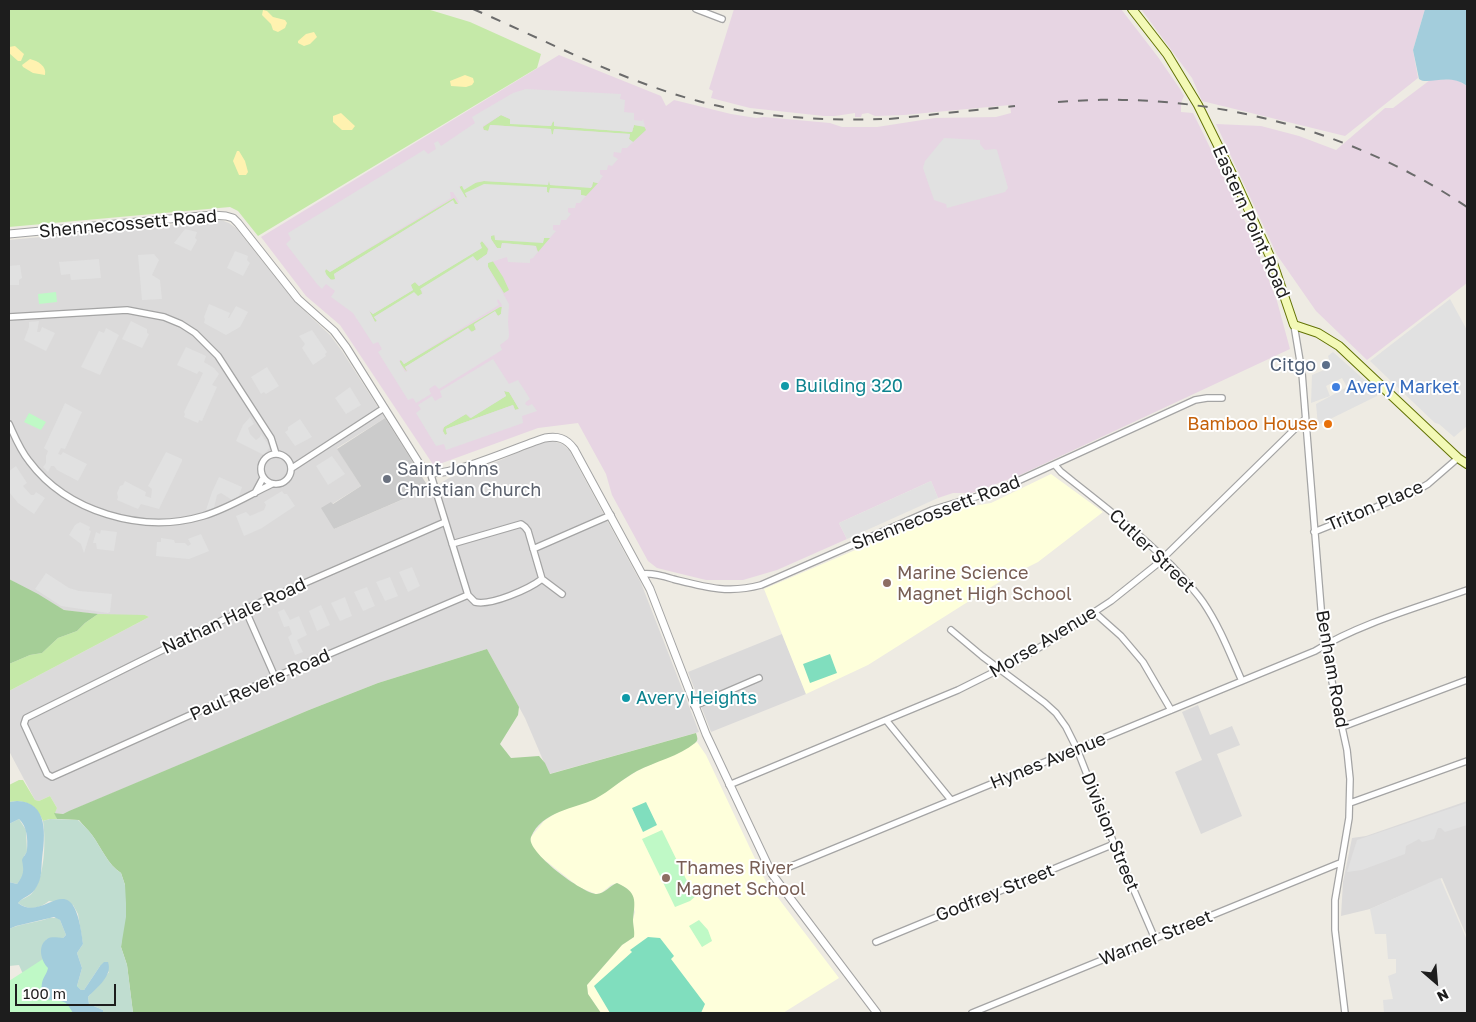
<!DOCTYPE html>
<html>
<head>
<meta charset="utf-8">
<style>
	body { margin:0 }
	#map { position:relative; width:1476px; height:1022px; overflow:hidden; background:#eeebe3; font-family:"Golos Text",sans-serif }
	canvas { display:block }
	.frame { position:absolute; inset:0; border:10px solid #1d1d1d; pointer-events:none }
	.north { position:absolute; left:1411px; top:957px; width:50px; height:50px; -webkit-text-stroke:4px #fff; paint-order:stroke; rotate:153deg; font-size:14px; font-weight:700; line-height:20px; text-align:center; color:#1d1d1d }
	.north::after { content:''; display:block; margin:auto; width:18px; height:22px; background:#1d1d1d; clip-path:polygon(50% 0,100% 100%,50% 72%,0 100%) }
	.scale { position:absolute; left:15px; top:984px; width:101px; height:22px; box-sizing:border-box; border:2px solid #1d1d1d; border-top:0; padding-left:6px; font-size:15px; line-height:18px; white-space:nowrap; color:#1d1d1d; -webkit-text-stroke:4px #fff; paint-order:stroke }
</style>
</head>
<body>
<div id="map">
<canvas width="1476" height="1022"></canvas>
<div class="frame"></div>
<div class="north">N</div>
<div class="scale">100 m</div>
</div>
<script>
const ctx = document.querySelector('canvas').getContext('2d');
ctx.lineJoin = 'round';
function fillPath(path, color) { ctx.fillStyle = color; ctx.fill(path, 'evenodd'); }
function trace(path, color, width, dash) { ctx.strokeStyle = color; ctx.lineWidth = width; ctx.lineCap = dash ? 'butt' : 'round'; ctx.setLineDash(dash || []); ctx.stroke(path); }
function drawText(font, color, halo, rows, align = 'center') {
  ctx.font = font + ' "Golos Text",sans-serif'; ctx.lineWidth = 4; ctx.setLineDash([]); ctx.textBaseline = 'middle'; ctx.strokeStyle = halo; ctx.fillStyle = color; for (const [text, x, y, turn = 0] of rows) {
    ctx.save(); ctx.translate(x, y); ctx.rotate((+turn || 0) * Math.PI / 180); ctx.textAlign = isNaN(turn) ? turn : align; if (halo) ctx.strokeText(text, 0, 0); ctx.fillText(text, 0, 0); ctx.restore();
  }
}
fillPath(new Path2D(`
	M221,220L229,223L236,228L294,301L330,335L342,351L385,418L337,448L361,486L332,504L331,502L334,529L441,483L449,478L496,462L540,443L552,441L562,444L569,450L641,583L699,732L549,774L525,718L487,649L378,683L309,710L63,814L54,813L57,808L50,796L39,801L35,800L9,751V691L149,617L145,615L110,616L64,610L9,579V240Z
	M782,634L806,694L711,732L688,672Z
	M1198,705L1210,735L1232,726L1240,745L1217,754L1242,816L1201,834L1175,772L1202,760L1182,712Z
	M1467,801V937L1442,878L1370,909L1341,916L1343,882L1352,838L1366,836Z`), '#dbdada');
fillPath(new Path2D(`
	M734,9H1121L1158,57L1180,89L1184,96L1181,103V112L1193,113L1203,133L1251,234L1277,301L1290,349L1018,476L972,493H953L938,498L931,481L839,523L847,539L777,570L743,580H706L657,568L648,561L612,495L606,474L578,423L538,428L434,466L340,325L306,296L261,237L559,55L661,96L666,106L674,100L731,114L756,118L764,117L830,123L842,127H877L935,118L996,117L1011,113L1010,105L904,115L875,116L868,113L862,114L861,117H855V113L835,116H824L750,108L711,98L713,91L709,89Z
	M1141,9H1425L1413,50L1418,78L1345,136L1202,101L1192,78Z
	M1450,79L1457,80L1467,86V283L1367,360L1316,311L1277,255L1216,124L1261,126L1299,136L1336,150L1385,108H1393L1430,80Z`), '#e7d5e3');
fillPath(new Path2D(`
	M1051,474L1103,512L1038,562L1004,579L868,665L806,694L764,589L949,510L991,503Z
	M697,742L706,755L766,882L839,978L783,1013H601L588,994L587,985L622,945L634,937L633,919L635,912L628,889L617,883L611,885L601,893L596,894L579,887L541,857L533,848L530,842L531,837L544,821L556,813L567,807L594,799L637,771L685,749Z`), '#feffdb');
fillPath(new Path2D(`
	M385,418L429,488L334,529L321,508L331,502L333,504L361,486L337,449Z`), '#cbcbcb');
fillPath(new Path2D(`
	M9,9H427L470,22L541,54L537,68L258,236L238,211L230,207L9,227Z
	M501,115L510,119V123L551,126L553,121L554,122V126L632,132L634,125L644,126L646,130L633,142L629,139L630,134L554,129L553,134L551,135V129L490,125L489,131L484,130L483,127Z
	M549,180L550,185L592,187L593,182L598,183L586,196L581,195V190L550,188L549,193L547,192V188L465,193L467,197L466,198L459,188L461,186L484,181L548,184Z
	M454,198L458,204H454L452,201L334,274L336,279L334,280C329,280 325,275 325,271L326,269L330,272Z
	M494,234L495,239L543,242L544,238H550L538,252L536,246L502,243L501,248H497L491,239V236Z
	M482,241L488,249L487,254L477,261L473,257L421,289L422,294L418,297L414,293L374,317L377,321L375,322L369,311L373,314L413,290L410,285L415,282L419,286L481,248L480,243Z
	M492,260L503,277L509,290L504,293L488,267V263Z
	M500,307H502L501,314L498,316L495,312L474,325L476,329L472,332L468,328L405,367L407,372L399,362L401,360L404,364Z
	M504,391L509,392L519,409L515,410L513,405L446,429L447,434L445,435L443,431L444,427L466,414L470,418L506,396Z
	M98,614L145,615L149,617L9,691V664L30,655L42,653L58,638L77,631L85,623Z
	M19,780H23L35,800L39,801L50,796L57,808L55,813L57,819H50L43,821C36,805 26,799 9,802V785Z`), '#c5e9a8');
fillPath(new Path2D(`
	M9,579L38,594L64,610L98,614L85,623L77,631L58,638L42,653L30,655L9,664Z
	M487,649L519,707L518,715L500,744L511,758L539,756L545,763L550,774L696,733C697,737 699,740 695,743C680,756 654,762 637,771C622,779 610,791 595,799C574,809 542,811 531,837C525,851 583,894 597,894C604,894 611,885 617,883C638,892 635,901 633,920C633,926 635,931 634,937L622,945L587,985L588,994L601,1013H133L127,965L121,947L125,885L121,873C108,865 101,847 92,835C88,830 83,825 79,820L57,819L54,813L63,814L69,811L309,710L378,683Z`), '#a5ce97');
fillPath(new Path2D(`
	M19,819L26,830L27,852L24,856L23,876L17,884L9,882V824Z
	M50,819L78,820C83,825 88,829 92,835C101,847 108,865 121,873L125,885L126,903V917L121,947L127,965L133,1013H103V1010L89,1004L88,997L109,972L100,966L84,990H81L77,986L82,968L77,953L83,944L78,914L73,905L49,901C39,909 29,911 18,903C21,898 29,898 33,892C45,876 46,840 43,821Z
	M49,918H57L60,920L66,935L63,938L47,939C39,948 42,955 45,966L33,997L19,965L9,966V929C22,923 36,923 49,918Z`), '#c0ddd0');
fillPath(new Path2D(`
	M263,10L267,11L273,17L285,20L287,23L285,28L278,32L273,30L271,24L262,15Z
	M314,32L317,37L310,44L304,46L298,43V41L306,34Z
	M15,46L24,54L21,61H18L9,53V47Z
	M30,59C38,61 47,66 45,75L33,73L23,67L22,65Z
	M465,75L473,78L474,82L472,85L466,87L451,86L450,81Z
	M341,113L355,126L352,130H342L333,122V116Z
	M237,151H239L245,161L248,172L246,175H239L233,161Z`), '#fff2b0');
fillPath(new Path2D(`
	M56,292L57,302L39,304L38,294Z
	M29,413L46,422L41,430L24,422Z
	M662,830L686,879L697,895L690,901L675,907L642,839Z
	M699,920L708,930L712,941L702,947L689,926Z
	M60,948L66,963L91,1013H9V981Z`), '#bff9c6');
fillPath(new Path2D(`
	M830,654L837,673L810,683L803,664Z
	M646,802L657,825L643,832L632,808Z
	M648,937L660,938L674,956L671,959L705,1004L701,1013H610L594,986L632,952L630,950Z`), '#80debe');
fillPath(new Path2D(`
	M526,89L621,94L620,99L625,100L624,112L634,113V120L642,121L643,119L645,127L634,125L632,132L554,126V122L553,121L551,126L510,124V119L501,115L483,126V130L488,131L490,125L551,129L552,135L553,134L554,129L630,134L629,139L633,142L627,148H622L621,153L614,152L613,156L618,159L612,166L608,165L607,170H600V174L603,176L598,183L593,182L591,188L550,185L549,180L548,185L484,181L477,182L464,190L462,186H459L466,198L467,197L465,193L484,184L547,187V192L549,193L550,188L581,190V195L586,196L580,203H576L575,208H568V212L571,214L566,220H561L560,225H553V230L556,231L550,238H544L543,243L495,240V235L491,236V239L497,248H501L502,243L536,246V249L538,252L533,258L530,259V263L508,262L507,257L488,263V267L509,304L508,321L509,336L508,339L500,345L502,350L439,389L435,385L429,389L431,394L416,403L413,398L408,400L378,352L382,349L378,342L373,344L353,313L331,297L335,291L326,284L322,289L317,284L286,244L291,239L288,233L424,150L428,154L436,149L434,143L438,141L441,146L475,123L472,117L513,93ZM450,192H453L459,202L458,204H455L453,200L334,274L335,279L331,280L326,274L325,271L326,269L330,272L451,198ZM482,241L489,249L487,254L477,261L473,256L420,289L423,293L418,296L414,292L374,317L377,321L375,322L369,310L373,314L413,290L411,285L415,282L419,286L482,248L480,243ZM498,299L502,305L501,314L498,316L495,311L474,324L476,330L471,332L468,328L405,367L408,371L405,372L399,360H401L404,364L499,305L497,301Z
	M944,138L980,140V144L985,150L995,149L997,150L1008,188L1005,192L947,208L946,204L934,200L923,168L925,161Z
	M185,229L197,232L195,238L197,240L191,251L174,243Z
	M235,251L248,256L247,260L250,263L243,276L227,268Z
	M154,254L159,260L152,275L160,280L162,299L142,300L138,255Z
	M99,259L101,278L71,280L70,274L61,275L59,262Z
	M20,265L22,278L19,280V285H9V266Z
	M1450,299L1467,330V426L1454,437L1439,424L1435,423L1370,361Z
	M209,304L230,313L228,318H229L236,306L248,312L240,327L226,335L204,323L205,319L204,317Z
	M39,321L37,332H40L42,327L55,333L46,351L24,340L29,327V322Z
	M131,321L147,329V333L149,334L142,348L122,339Z
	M106,328L119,335L100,375L81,367L99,331L104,333Z
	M312,330L327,352L325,354L326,356L313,365L302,348L305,344L299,336Z
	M186,347L206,356L204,362L214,368L219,374L212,385L217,387L202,421L199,420L198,423L184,417L185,414L184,412L203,373L199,371L197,374L177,365Z
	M1333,352L1377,391V396L1318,425L1316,404L1347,387L1342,378L1326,386L1330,396L1311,403L1312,375L1331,367L1328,356Z
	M493,359L509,384L518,380L530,399L526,402L525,404L528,406L532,404L537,411L522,416L523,423L446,450L444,444L436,446L416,413L421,409L418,405L432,396L435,401L442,397L440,391ZM504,391L509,392L519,409L515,410L513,405L446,429L447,434L445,435L442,430L444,427L466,414L471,418L506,396Z
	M267,367L279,386L266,394L264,392L261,394L251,377Z
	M350,387L361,405L346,414L335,398Z
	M65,403L82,412L65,449L61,448L58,454L61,455L63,452L87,464L78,481L57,470L54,466H51L48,472L43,467L46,463V456L48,451L44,448Z
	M250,417L254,424L248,428L250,434L256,440L260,437L261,434L270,447L264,455L236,441L243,425Z
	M300,419L312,437L295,446L285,432L288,430V427Z
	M166,452L182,459V461L159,509L141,504L138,509L117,500L118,497L117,493L120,486L123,485L125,481L146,492L145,496L151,498L152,489L148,486Z
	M332,456L345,474L328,485L316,466Z
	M16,466L27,483L23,486L31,495H34L36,492L45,498L34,514L18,503L9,492V471Z
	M219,477L242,487L239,496L232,500L221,493L217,495L214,508L206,510L212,492Z
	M931,481L938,498L847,539L839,523Z
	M282,491L284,494H287L295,506L262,528L244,536L236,516L246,512L250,516L264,510L266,505L264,502Z
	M80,522L90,527L89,530L91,531L84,553L81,544L69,535L75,525Z
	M101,530L117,532L114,551L97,549L96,543H93L96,532L100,534Z
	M201,534L209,551L189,559L156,556L157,542H161V538L174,540L175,543H185L188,546L191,544L188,539Z
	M412,567L420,586L408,592L399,572Z
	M46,573L69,588L79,591L112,594L110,612L108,613L61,606L35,589Z
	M390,577L398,596L385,601L376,582Z
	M367,587L375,606L363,611L354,592Z
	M345,597L352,616L340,621L331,603Z
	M321,605L330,625L317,631L309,611Z
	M284,609L290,620L299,616L307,635L297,640L303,652L295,655L288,637L292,634L289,626L284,627L278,612Z
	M1467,803V825L1445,832L1441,828H1438L1434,839L1422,842L1419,839L1406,846L1405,854L1362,870L1347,872L1357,840Z
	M1440,878L1467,940V1013H1384L1383,1000L1393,999L1388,976L1396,973V959H1388L1386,934H1375L1370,909Z`), '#e1e1e1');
fillPath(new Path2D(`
	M1425,9H1467V86C1449,72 1428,86 1419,79L1413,50Z
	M17,801C49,802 45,836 42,859C41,869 42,877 37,886C32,897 23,896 18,903C46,925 73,859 83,944L77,953L82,968L77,986L81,990H84L100,966L104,962H108C113,976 97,987 88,997L89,1004L103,1010V1013H73C71,1010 69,1006 66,1003C55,997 38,1006 42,983C43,977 47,974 48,968C41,961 37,946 47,939C52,936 58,938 63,938L66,935L60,920L54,917L16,926L9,929V882L17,884C24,875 24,871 22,860C23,857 27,853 27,850C28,839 27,826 19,819L9,824V802Z`), '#a3cddc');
const minor = new Path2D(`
	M696,9L722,19
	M9,317L127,310L164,317L181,324L195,333L218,356L271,438L276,454
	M1294,325L1302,373L1324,645L1347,750L1350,779L1349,818L1335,900V930L1345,1013
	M9,424C15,437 20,450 29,461C67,512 142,534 203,516C227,509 249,495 272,484
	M261 469a15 15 0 1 1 30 0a15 15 0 1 1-30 0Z
	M1055,465L1061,472C1099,502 1137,531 1171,565C1182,577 1194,589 1203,602C1220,627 1230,654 1242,681
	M292,468L384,408
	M430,472L468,595L475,602C491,606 529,589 542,579
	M255,493L263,478
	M445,522L245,609L26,718L24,724L47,774L52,777L275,677L468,595
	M1314,532L1416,491L1428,484L1458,458
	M452,544L521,524L525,527L528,531L542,579L562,594
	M533,549L611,515
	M642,574C653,573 663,576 673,579C705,587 728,594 761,585L932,510L998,490L1195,400L1207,398H1222
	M245,609L275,677
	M1094,612L1121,636L1143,662L1171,710
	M951,630L982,656L1045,703L1056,713L1066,727L1077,749L1114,844L1155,939
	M694,706L759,678
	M886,720L951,800
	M1342,727L1467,680
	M729,785L958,690L1014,662L1047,643L1111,601L1156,565L1305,419
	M1350,803L1467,761
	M772,874L1315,651C1358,624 1419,607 1467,590
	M876,942L1114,844
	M972,1013L1340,863`);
const tertiary = new Path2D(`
	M9,234L212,215L226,216L233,218L238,223L298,299L334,331L346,347L420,465C423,467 426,470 429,472C447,479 524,444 545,438C558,436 566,438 574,449L650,589L706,734L772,874L877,1013`);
const secondary = new Path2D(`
	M1132,9L1167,54L1198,105L1235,180L1273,263L1294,325L1318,333L1339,346L1458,458L1467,464`);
trace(minor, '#a4a4a4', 8);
trace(tertiary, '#a4a4a4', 9);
trace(secondary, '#637305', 10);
trace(minor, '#fff', 5.5);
trace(tertiary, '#fff', 7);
trace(secondary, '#f3f9b6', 8);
trace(new Path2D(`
	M473,9C547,41 620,80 698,101C756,117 822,121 882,119
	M1058,102C1201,90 1348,127 1467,207
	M889,119L1015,106`), '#6b6b6b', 2, [10, 10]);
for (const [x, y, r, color] of [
	[1326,365,5,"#5c6f8a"],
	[785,386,5,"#0f9aa8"],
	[1336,387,5,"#3f7fe0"],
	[1328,424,5,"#e8710a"],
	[387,479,5,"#6b7280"],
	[887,583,5,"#8d6e63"],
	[626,698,5,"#0f9aa8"],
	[666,878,5,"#8d6e63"]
]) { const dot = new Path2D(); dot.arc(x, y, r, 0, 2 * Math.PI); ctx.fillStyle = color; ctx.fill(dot); trace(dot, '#fff', 2); }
drawText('18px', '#1d1d1d', '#fff', [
	["Eastern Point Road",1251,222,66],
	["Shennecossett Road",128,224,-5],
	["Triton Place",1375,506,-23],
	["Shennecossett Road",936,513,-21],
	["Cutler Street",1152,551,44],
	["Nathan Hale Road",234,616,-25],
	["Morse Avenue",1043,642,-31],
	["Benham Road",1332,669,80],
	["Paul Revere Road",260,685,-24],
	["Hynes Avenue",1048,761,-22],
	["Division Street",1110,832,68],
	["Godfrey Street",995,893,-22],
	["Warner Street",1156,938,-22]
]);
drawText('18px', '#4e5e75', '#fff', [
	["Citgo",1316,365]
], 'right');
drawText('18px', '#0d838f', '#fff', [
	["Building 320",795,386],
	["Avery Heights",636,698]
], 'left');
drawText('18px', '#366cbe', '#fff', [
	["Avery Market",1346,387]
], 'left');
drawText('18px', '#c56008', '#fff', [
	["Bamboo House",1318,424]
], 'right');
drawText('18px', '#5b616d', '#fff', [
	["Saint Johns",397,469],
	["Christian Church",397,490]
], 'left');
drawText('18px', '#785e54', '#fff', [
	["Marine Science",897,573],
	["Magnet High School",897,594],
	["Thames River",676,868],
	["Magnet School",676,889]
], 'left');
</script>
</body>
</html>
